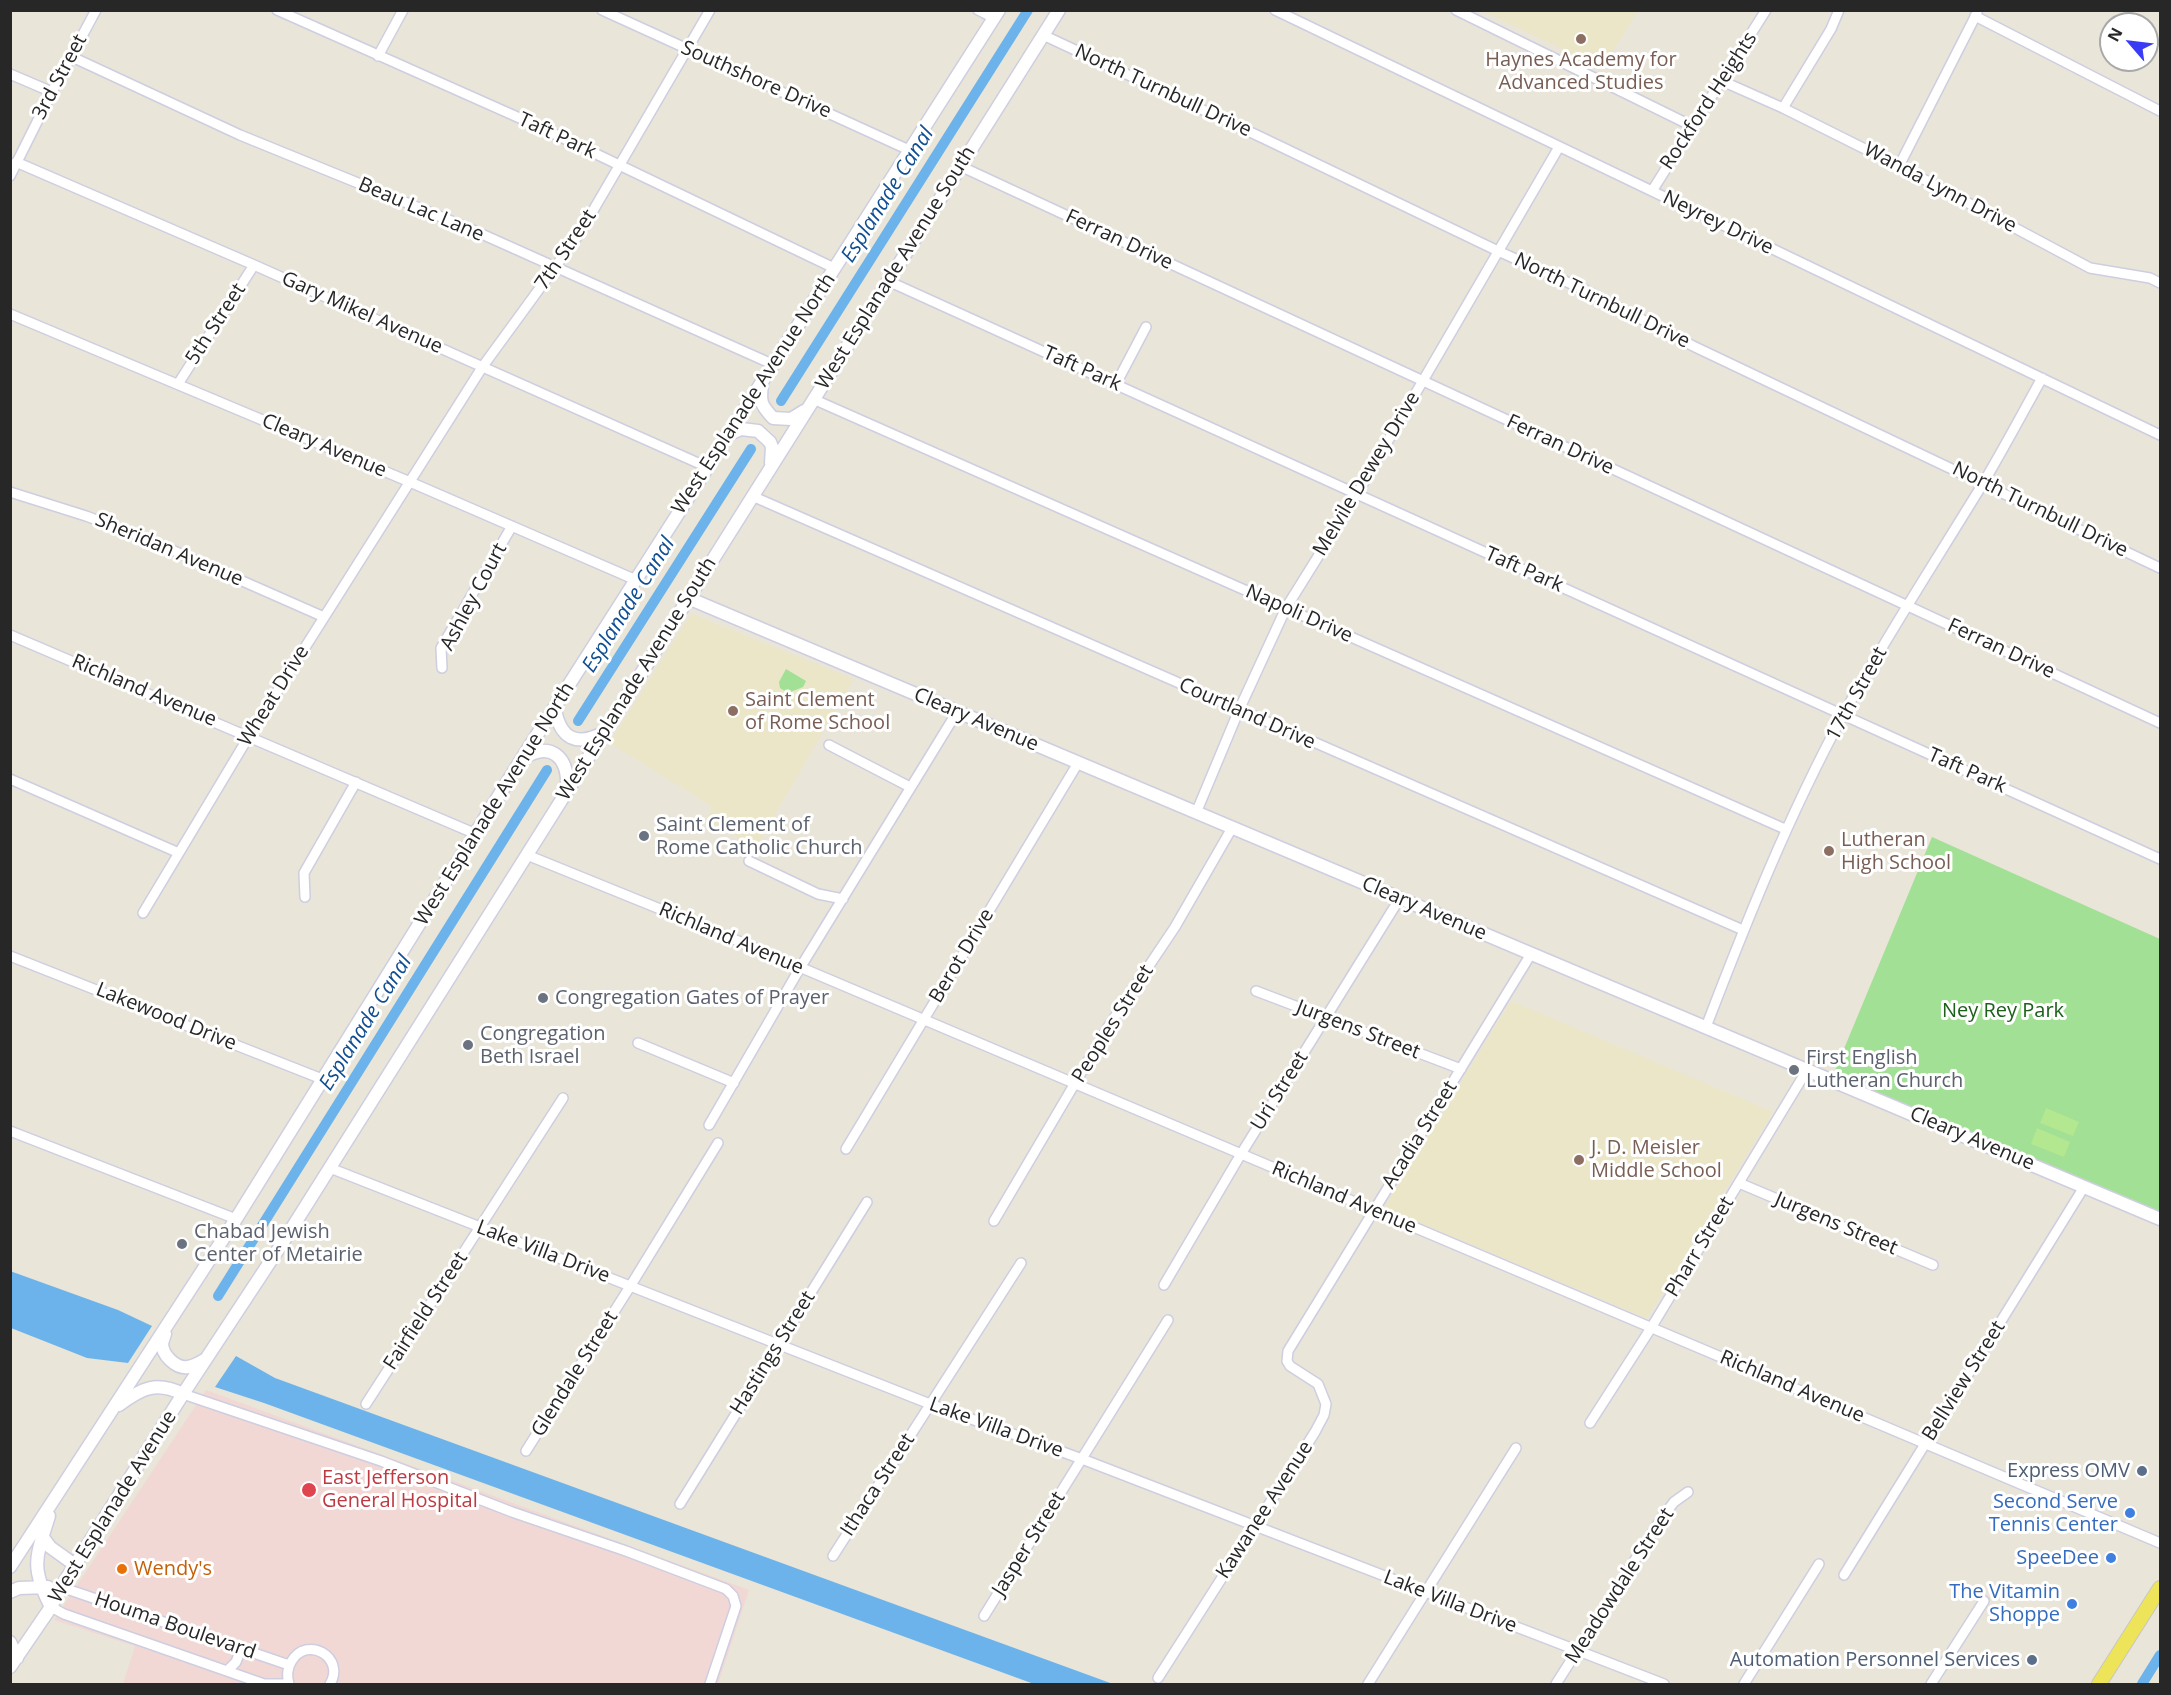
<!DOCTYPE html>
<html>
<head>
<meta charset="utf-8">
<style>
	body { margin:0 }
	#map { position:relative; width:2171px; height:1695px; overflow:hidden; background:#e9e5d8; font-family:"Open Sans",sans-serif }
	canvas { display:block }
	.frame { position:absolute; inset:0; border:12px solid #272727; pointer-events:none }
	.north { position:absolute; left:2099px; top:12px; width:60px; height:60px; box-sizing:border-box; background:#fff; border:2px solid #a9a9a9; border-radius:50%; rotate:298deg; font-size:16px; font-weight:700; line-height:24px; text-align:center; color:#272727 }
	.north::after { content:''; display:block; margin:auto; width:21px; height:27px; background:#393bf5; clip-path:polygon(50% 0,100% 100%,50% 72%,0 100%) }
</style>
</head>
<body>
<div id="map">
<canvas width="2171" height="1695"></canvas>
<div class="frame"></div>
<div class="north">N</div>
</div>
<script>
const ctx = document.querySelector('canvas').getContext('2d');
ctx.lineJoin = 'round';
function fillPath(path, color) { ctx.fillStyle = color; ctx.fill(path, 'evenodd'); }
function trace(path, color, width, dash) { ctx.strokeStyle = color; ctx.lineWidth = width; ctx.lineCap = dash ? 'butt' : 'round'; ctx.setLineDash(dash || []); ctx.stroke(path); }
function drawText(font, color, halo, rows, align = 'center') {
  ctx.font = font + ' "Open Sans",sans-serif'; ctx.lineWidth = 6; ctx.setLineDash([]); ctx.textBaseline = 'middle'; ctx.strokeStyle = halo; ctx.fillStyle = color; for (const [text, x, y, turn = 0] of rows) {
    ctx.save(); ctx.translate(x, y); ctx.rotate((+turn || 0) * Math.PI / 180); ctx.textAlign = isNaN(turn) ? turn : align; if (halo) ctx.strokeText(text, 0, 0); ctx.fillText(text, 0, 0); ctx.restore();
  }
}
fillPath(new Path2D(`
	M1483,11H1638L1602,68Z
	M691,614L854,679L755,848L707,818L713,807L610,743Z
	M1511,1001L1773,1112L1647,1318L1384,1208Z`), '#ebe6c7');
fillPath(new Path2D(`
	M206,1390L749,1590L718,1684H123L135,1646L54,1620Z`), '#f1d8d5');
fillPath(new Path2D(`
	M786,669L806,681L803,687L788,693L780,688L779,682Z
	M1932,837L2160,939V1219L1831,1080Z`), '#a1e095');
fillPath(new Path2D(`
	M2046,1108L2079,1122L2073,1136L2040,1123Z
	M2037,1128L2070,1142L2064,1157L2031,1144Z`), '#b3e790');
fillPath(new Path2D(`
	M10,1271L118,1310L152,1326L128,1363L87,1358L11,1328Z
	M236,1356L275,1378L1113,1684H1034L264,1403L215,1387Z`), '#6cb3eb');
trace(new Path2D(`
	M781,401L1028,10
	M578,721L751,449
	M218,1296L547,770
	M2142,1684L2160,1655`), '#6cb3eb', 10);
const street = new Path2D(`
	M277,10L542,128L834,268
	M602,10L909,150
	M978,10L994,18
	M1275,10L2160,435
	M1456,10L1692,126
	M1975,16L2160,111
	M1043,35L1265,139L1498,251L1587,291L1693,346L2160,568
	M70,56L240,135L466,227L772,364
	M378,56L403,10
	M10,74L52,92
	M1722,81L1783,108L1899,166L2090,268L2150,278L2160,283
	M1783,108L1831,29L1839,10
	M16,162L254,265L707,467
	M960,166L2160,723
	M1899,166L1977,13
	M10,176L52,92L96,10
	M1652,191L1766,10
	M888,281L2160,859
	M10,314L410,482L636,580
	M178,384L254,265
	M1116,384L1146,327
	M813,399L1785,829
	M10,492L86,516L147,539L324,617
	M752,496L1743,930
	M10,635L476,834
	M442,668L441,648L512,526
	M829,745L910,787
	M10,779L179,853
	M1196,813L1239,710L1286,608L1357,494L1559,147
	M527,855L724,935L2160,1543
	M749,861L818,894L843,899
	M305,897L304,873L356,782
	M143,913L249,736L483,366L580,233L710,10
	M10,956L322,1079
	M1256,991L1461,1069
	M1706,1027C1747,920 1788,817 1843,715C1886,637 1935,562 1982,485C2003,450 2022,414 2042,378
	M638,1043L734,1083
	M709,1125L800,968L957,712
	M10,1131L236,1219
	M846,1149L1078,763
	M330,1168L930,1404L1082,1459L1664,1684
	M1739,1183L1933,1265
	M994,1221L1108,1027L1175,927L1232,828
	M1164,1285L1241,1154L1400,898
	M183,1394L381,1461L512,1512L626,1551L726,1589L733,1596L736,1606L710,1684
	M366,1404L563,1098
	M1590,1423L1651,1328L1807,1070
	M526,1451L631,1285L718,1143
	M680,1504L867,1202
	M833,1556L1021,1263
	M1844,1575L2084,1187
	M61,1587L289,1665
	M51,1607L64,1614L264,1684H289
	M984,1616L1168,1320
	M227,1671L236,1662L241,1649
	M1158,1678L1315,1432L1324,1415L1326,1404L1318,1384L1290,1366L1287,1361L1288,1351L1531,954
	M289,1684C287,1677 287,1669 291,1662C307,1634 346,1658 330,1684
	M1368,1684L1516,1448
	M1556,1684L1661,1519L1674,1502L1688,1492
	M1744,1684L1819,1564
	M1931,1684L1984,1601`);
const secondary = new Path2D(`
	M762,383C760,402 760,404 773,418L791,419L804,411
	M727,435L741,429L758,431L770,442L772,447L771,463
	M688,598L2160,1219
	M555,709C560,738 576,747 603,733
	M522,759C551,740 569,757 567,789
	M165,1334C164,1337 163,1340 162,1343C162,1355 176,1369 188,1367C195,1366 201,1362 206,1359
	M119,1405C142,1388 156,1381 183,1394
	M49,1516C36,1557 30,1567 51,1607
	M42,1536L50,1547L75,1565
	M10,1567L236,1219L521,760L999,10
	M10,1592L19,1588L48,1587
	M10,1642L17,1658
	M10,1667L51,1607L61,1587L183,1394L285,1239L1059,10`);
const primary = new Path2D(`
	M2099,1684L2160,1588`);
trace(street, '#cecee0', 12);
trace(secondary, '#cecee0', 15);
trace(primary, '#c7c7c7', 16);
trace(street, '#fff', 9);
trace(secondary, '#fff', 12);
trace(primary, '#ede45a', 14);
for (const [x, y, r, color] of [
	[1581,39,6,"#8d6e63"],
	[733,711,6,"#8d6e63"],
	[644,836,6,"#6b7280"],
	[1829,851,6,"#8d6e63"],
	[543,998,6,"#6b7280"],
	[468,1045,6,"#6b7280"],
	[1794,1070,6,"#6b7280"],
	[1579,1160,6,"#8d6e63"],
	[182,1244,6,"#6b7280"],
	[2142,1471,6,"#5c6f8a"],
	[309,1490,8,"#e0444e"],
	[2130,1513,6,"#3f7fe0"],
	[2111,1558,6,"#3f7fe0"],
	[122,1569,6,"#e8710a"],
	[2072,1604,6,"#3f7fe0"],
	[2032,1660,6,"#5c6f8a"]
]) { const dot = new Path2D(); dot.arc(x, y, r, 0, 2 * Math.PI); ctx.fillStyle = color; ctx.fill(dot); trace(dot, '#fff', 2); }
drawText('20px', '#785e54', '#fff', [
	["Haynes Academy for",1581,60,"center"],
	["Advanced Studies",1581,83,"center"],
	["Saint Clement",745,700],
	["of Rome School",745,723],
	["Lutheran",1841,840],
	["High School",1841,863],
	["J. D. Meisler",1591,1148],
	["Middle School",1591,1171]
], 'left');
drawText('20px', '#272727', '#fff', [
	["3rd Street",60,77,-62],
	["Southshore Drive",756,80,24],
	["North Turnbull Drive",1163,91,25],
	["Rockford Heights",1709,101,-57],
	["Taft Park",557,136,25],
	["Wanda Lynn Drive",1940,188,28],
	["Beau Lac Lane",421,210,23],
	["Neyrey Drive",1718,223,26],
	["Ferran Drive",1119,240,25],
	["7th Street",566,250,-56],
	["West Esplanade Avenue South",896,268,-58],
	["North Turnbull Drive",1602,301,26],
	["Gary Mikel Avenue",362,313,24],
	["5th Street",216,324,-57],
	["Taft Park",1082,369,24],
	["West Esplanade Avenue North",754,394,-57],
	["Ferran Drive",1560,445,25],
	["Cleary Avenue",324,446,23],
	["Melvile Dewey Drive",1367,474,-59],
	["North Turnbull Drive",2040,510,26],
	["Sheridan Avenue",169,550,23],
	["Taft Park",1524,570,24],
	["Ashley Court",474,597,-62],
	["Napoli Drive",1299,614,24],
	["Ferran Drive",2001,649,25],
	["West Esplanade Avenue South",637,679,-58],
	["Richland Avenue",144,691,23],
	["17th Street",1857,694,-61],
	["Wheat Drive",274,696,-58],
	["Courtland Drive",1247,714,24],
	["Cleary Avenue",976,720,23],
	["Taft Park",1967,771,24],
	["West Esplanade Avenue North",495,804,-58],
	["Cleary Avenue",1424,909,23],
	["Richland Avenue",731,939,23],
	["Berot Drive",962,956,-59],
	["Lakewood Drive",166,1017,22],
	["Peoples Street",1113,1024,-58],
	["Jurgens Street",1358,1030,21],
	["Uri Street",1280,1091,-58],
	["Acadia Street",1420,1135,-58],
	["Cleary Avenue",1972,1139,23],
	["Richland Avenue",1344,1198,23],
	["Jurgens Street",1836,1224,23],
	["Pharr Street",1700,1247,-59],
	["Lake Villa Drive",543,1252,21],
	["Fairfield Street",426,1311,-57],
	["Hastings Street",773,1353,-58],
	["Glendale Street",575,1374,-58],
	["Bellview Street",1964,1381,-58],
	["Richland Avenue",1792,1387,23],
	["Lake Villa Drive",996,1428,20],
	["Ithaca Street",878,1485,-57],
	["West Esplanade Avenue",113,1507,-58],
	["Kawanee Avenue",1265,1510,-57],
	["Jasper Street",1029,1544,-58],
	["Meadowdale Street",1620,1586,-57],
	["Lake Villa Drive",1450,1602,21],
	["Houma Boulevard",175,1626,19]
]);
drawText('20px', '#5b616d', '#fff', [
	["Saint Clement of",656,825],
	["Rome Catholic Church",656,848],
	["Congregation Gates of Prayer",555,998],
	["Congregation",480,1034],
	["Beth Israel",480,1057],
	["First English",1806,1058],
	["Lutheran Church",1806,1081],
	["Chabad Jewish",194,1232],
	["Center of Metairie",194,1255]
], 'left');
drawText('20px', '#1c601a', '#fff', [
	["Ney Rey Park",2003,1011]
]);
drawText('20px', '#4e5e75', '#fff', [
	["Express OMV",2130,1471],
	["Automation Personnel Services",2020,1660]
], 'right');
drawText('20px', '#be3a42', '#fff', [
	["East Jefferson",322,1478],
	["General Hospital",322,1501]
], 'left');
drawText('20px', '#366cbe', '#fff', [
	["Second Serve",2118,1502],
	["Tennis Center",2118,1525],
	["SpeeDee",2099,1558],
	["The Vitamin",2060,1592],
	["Shoppe",2060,1615]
], 'right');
drawText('20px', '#c56008', '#fff', [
	["Wendy's",134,1569]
], 'left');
drawText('italic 21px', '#104e92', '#fff', [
	["Esplanade Canal",888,195,-58],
	["Esplanade Canal",629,605,-58],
	["Esplanade Canal",366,1023,-58]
]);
</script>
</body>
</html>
